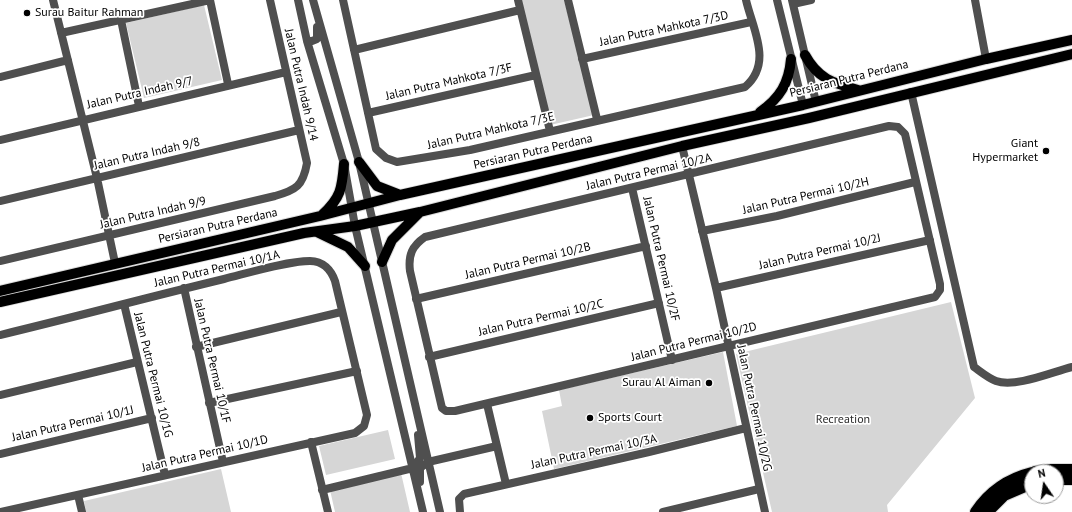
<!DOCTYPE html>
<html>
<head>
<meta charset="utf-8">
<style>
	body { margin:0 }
	#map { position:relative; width:1072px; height:512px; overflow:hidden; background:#fff; font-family:"PT Sans",sans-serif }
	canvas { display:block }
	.north { position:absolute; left:1024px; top:464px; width:40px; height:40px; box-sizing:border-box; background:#fff; border:1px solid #999; border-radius:50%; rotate:347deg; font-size:11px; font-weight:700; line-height:16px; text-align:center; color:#000 }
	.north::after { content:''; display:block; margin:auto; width:14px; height:18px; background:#000; clip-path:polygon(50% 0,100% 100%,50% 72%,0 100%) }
</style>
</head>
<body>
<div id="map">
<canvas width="1072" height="512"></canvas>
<div class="north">N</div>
</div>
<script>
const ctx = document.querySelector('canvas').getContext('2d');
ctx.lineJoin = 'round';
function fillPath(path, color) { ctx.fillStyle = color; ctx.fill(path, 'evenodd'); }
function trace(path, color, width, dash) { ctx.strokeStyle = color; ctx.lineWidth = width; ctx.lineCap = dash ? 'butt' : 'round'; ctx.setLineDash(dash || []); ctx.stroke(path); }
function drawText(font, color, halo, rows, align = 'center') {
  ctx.font = font + ' "PT Sans",sans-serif'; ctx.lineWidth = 3.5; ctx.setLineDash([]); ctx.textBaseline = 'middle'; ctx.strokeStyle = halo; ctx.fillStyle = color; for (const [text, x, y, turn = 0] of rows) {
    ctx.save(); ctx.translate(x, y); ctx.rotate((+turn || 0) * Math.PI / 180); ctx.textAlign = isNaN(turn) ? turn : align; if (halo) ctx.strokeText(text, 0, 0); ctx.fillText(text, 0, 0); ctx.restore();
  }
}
fillPath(new Path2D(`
	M519,0H564L594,115L550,125Z
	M204,5L222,80L144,98L126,23Z
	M951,302L975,398L887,505L888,512H772L736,354Z
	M723,352L737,426L554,469L542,411L562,406L559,390Z
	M388,430L395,459L326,475L319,446Z
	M221,469L231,512H86L84,501Z
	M401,473L410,512H335L330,490Z`), '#d6d6d6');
const major = new Path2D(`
	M805,55C818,79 833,83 858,90
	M760,112C780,98 789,83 791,59
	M359,162L377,186L400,195
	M322,215C341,198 342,188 344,164
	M317,232L348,247L365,266
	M382,262L392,240L420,212
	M0,291L320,216L400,195L803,105L986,59L1072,40
	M0,302L304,233L355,226L420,212L682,146L809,118L1072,54`);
const highway = new Path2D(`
	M1035,472L1052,470H1072
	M1056,479H1072
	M976,512C990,491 1008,479 1032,473
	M987,512L1004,495L1032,483`);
trace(major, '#dbdbdb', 12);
trace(highway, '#dbdbdb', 14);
trace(new Path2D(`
	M53,0L97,178L115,263
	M210,0L228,84
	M298,0L307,41L344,164L355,226L423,512
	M313,0L359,162L440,512
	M343,0L376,149L386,158L397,162L470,150L745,87C773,63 753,30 746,0
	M518,0L550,131
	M568,0L597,119
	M777,0L803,105
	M792,0L816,102
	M975,0L986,59
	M793,4L811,0
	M121,20L139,106
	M61,33L210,0
	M307,41H312L317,39V27
	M354,50L520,10
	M582,59L751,22
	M0,77L68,60
	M911,92L974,367C981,372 988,378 996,381C1015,388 1052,372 1072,367
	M368,113L536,75
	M889,126L898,127L905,134L940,284V290L935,297L455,411H446L442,408L410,271C408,255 412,246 425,237Z
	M0,140L286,72
	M682,146L716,288L765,512
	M632,188L672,360
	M0,201L299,130
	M702,231L777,216L915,182
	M0,261L275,196C296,190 303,186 307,163L270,0
	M184,288L223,462
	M716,288L930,240
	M416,299L646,246
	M124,304L165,475
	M0,335C75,317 149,297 224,279C248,273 287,261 310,261C323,261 331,270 335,281L367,415L364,426L355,433L1,512
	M196,347L341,312
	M429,357L659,303
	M0,395L137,362
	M209,403L357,371
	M487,404L506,484
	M311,442L328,512
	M0,454L152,418
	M413,468L420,458L418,435
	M420,482V468L428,462L497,446
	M322,490L413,468
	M78,495L82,512
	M460,512L459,499L464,494L649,452L746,428
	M663,512L759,489`), '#4f4f4f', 8);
trace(major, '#000', 10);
trace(highway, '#000', 12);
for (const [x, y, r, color] of [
	[27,13,4,"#000"],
	[1046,151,4,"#000"],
	[709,383,4,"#000"],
	[590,418,4,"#000"]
]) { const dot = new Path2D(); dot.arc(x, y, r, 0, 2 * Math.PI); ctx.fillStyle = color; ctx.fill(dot); trace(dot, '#fff', 1.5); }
drawText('12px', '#000', '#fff', [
	["Surau Baitur Rahman",35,13],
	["Giant",1038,144,"right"],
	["Hypermarket",1038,158,"right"],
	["Surau Al Aiman",701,383,"right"],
	["Sports Court",598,418]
], 'left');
drawText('12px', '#000', '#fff', [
	["Jalan Putra Mahkota 7/3D",664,29,-12],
	["Persiaran Putra Perdana",849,79,-14],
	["Jalan Putra Mahkota 7/3F",449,82,-13],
	["Jalan Putra Indah 9/14",301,85,77],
	["Jalan Putra Indah 9/7",140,93,-13],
	["Jalan Putra Mahkota 7/3E",491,131,-13],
	["Persiaran Putra Perdana",533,152,-13],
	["Jalan Putra Indah 9/8",147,154,-13],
	["Jalan Putra Permai 10/2A",649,172,-13],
	["Jalan Putra Permai 10/2H",806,196,-13],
	["Jalan Putra Indah 9/9",153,213,-13],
	["Persiaran Putra Perdana",218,226,-13],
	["Jalan Putra Permai 10/2J",820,252,-13],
	["Jalan Putra Permai 10/2F",661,259,77],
	["Jalan Putra Permai 10/2B",528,261,-13],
	["Jalan Putra Permai 10/1A",217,269,-13],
	["Jalan Putra Permai 10/2C",541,318,-13],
	["Jalan Putra Permai 10/2D",694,342,-14],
	["Jalan Putra Permai 10/1F",212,361,77],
	["Jalan Putra Permai 10/1G",153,375,76],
	["Jalan Putra Permai 10/2G",754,408,78],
	["Jalan Putra Permai 10/1J",73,424,-13],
	["Jalan Putra Permai 10/3A",594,452,-12],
	["Jalan Putra Permai 10/1D",205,454,-13]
]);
drawText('12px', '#2d2d2d', '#fff', [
	["Recreation",843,420]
]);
</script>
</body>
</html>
